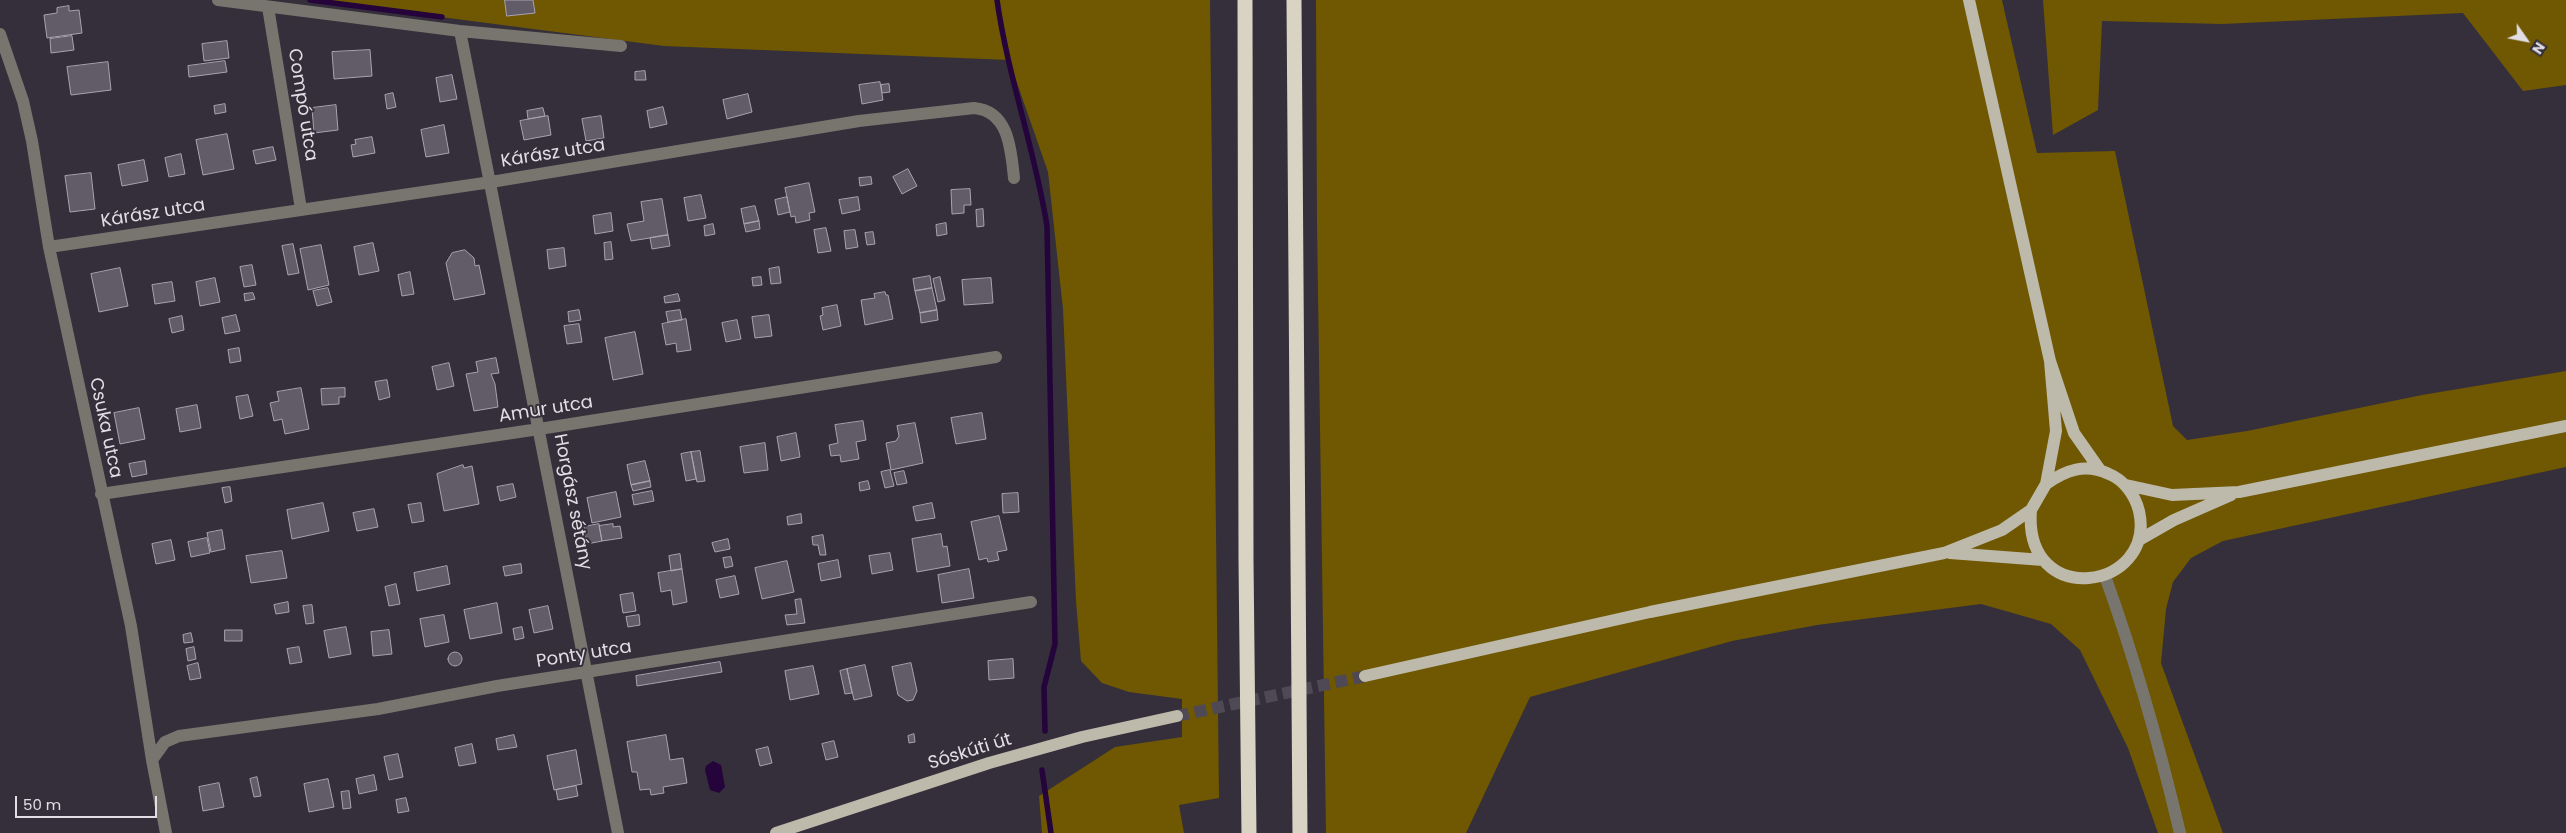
<!DOCTYPE html>
<html>
<head>
<meta charset="utf-8">
<style>
	body { margin:0 }
	#map { position:relative; width:2566px; height:833px; overflow:hidden; background:#342f3a; font-family:Poppins,sans-serif }
	canvas { display:block }
	.north { position:absolute; left:2501px; top:15px; width:50px; height:50px; -webkit-text-stroke:4px #342f3a; paint-order:stroke; rotate:123deg; font-size:14px; font-weight:700; line-height:20px; text-align:center; color:#e1dee5 }
	.north::after { content:''; display:block; margin:auto; width:18px; height:22px; background:#e1dee5; clip-path:polygon(50% 0,100% 100%,50% 72%,0 100%) }
	.scale { position:absolute; left:15px; top:796px; width:142px; height:22px; box-sizing:border-box; border:2px solid #e1dee5; border-top:0; padding-left:6px; font-size:15px; line-height:18px; white-space:nowrap; color:#e1dee5; -webkit-text-stroke:4px #342f3a; paint-order:stroke }
</style>
</head>
<body>
<div id="map">
<canvas width="2566" height="833"></canvas>
<div class="north">N</div>
<div class="scale">50 m</div>
</div>
<script>
const ctx = document.querySelector('canvas').getContext('2d');
ctx.lineJoin = 'round';
function fillPath(path, color) { ctx.fillStyle = color; ctx.fill(path, 'evenodd'); }
function trace(path, color, width, dash) { ctx.strokeStyle = color; ctx.lineWidth = width; ctx.lineCap = dash ? 'butt' : 'round'; ctx.setLineDash(dash || []); ctx.stroke(path); }
function drawText(font, color, halo, rows, align = 'center') {
  ctx.font = font + ' Poppins,sans-serif'; ctx.lineWidth = 4; ctx.setLineDash([]); ctx.textBaseline = 'middle'; ctx.strokeStyle = halo; ctx.fillStyle = color; for (const [text, x, y, turn = 0] of rows) {
    ctx.save(); ctx.translate(x, y); ctx.rotate((+turn || 0) * Math.PI / 180); ctx.textAlign = isNaN(turn) ? turn : align; if (halo) ctx.strokeText(text, 0, 0); ctx.fillText(text, 0, 0); ctx.restore();
  }
}
fillPath(new Path2D(`
	M310,0H1210L1219,798L1179,805L1184,833H1042L1039,796L1115,747L1182,737V699L1129,692L1102,683L1081,661L1076,601L1063,309L1048,172L1009,60L664,46Z
	M1316,0H2002L2037,153L2115,151L2173,426L2187,440L2247,431L2422,395L2566,371V467L2223,541L2191,558L2173,582L2166,609L2161,663L2223,833H2158L2128,748L2080,650L2051,624L1981,604L1817,625L1732,641L1530,697L1466,833H1326L1317,225Z
	M2043,0H2566V85L2523,91L2463,13L2222,24L2102,21L2098,110L2053,135Z`), '#6f5801');
fillPath(new Path2D(`
	M713,761L721,765L725,787L719,793L710,790L705,770L706,766Z`), '#25033b');
trace(new Path2D(`
	M310,0L442,17
	M997,0C1008,77 1035,150 1047,226L1055,644L1044,687L1045,731
	M1042,770L1051,833`), '#25033b', 5.5);
const building = new Path2D(`
	M505,0H533L535,13L507,16Z
	M69,6V11L79,10L82,33L47,38L44,15L57,13V8Z
	M72,36L74,50L51,53L50,39Z
	M227,41L229,58L204,61L202,44Z
	M370,50L372,76L334,79L332,52Z
	M225,61L227,72L189,77L188,66Z
	M108,62L111,90L71,95L67,67Z
	M645,71L646,80H635V72Z
	M452,75L457,99L440,102L436,78Z
	M880,82L883,100L862,104L859,85Z
	M889,84L890,92L882,93L881,85Z
	M393,93L396,107L387,109L385,95Z
	M748,94L752,112L727,119L723,100Z
	M225,104L226,112L215,114L214,106Z
	M336,105L338,130L314,133L312,108Z
	M663,107L667,124L650,128L647,111Z
	M543,108L545,116L528,119L527,111Z
	M548,116L551,135L524,140L520,121Z
	M601,116L604,138L586,141L582,119Z
	M444,125L449,153L426,157L421,130Z
	M227,134L234,169L203,175L196,140Z
	M372,137L375,153L353,157L351,145L356,144L355,140Z
	M273,147L276,160L256,164L253,151Z
	M181,154L185,174L169,177L165,158Z
	M144,160L148,181L122,186L118,165Z
	M908,169L917,186L902,194L893,177Z
	M91,173L95,209L70,212L65,176Z
	M871,177L872,184L860,186L859,178Z
	M809,183L815,212L809,213L810,220L796,223L795,216L791,217L785,188Z
	M970,189L971,205H964V213L952,214L951,190Z
	M701,195L706,218L688,221L684,198Z
	M787,197L790,212L778,215L775,200Z
	M858,197L860,210L842,214L839,200Z
	M662,199L668,235L631,241L627,224L644,221L641,202Z
	M755,206L759,221L744,224L741,209Z
	M983,209L984,226L977,227L976,210Z
	M611,213L613,231L595,234L593,216Z
	M759,221L760,229L746,232L744,224Z
	M946,223L947,234L937,236L936,225Z
	M713,224L715,234L705,236L704,226Z
	M826,228L831,251L818,253L814,230Z
	M855,230L858,247L846,249L844,231Z
	M873,232L875,244L867,245L865,233Z
	M668,235L670,246L652,249L650,238Z
	M611,242L613,259L605,260L604,243Z
	M373,243L379,271L359,275L354,247Z
	M293,244L299,273L288,275L282,246Z
	M321,245L329,285L308,290L300,249Z
	M564,248L566,266L549,269L547,250Z
	M465,250L474,258L475,266L479,265L485,294L454,300L446,263L452,253Z
	M252,265L256,285L244,287L240,267Z
	M779,267L781,283L771,284L769,269Z
	M120,268L128,306L99,312L91,274Z
	M410,272L414,294L402,296L398,275Z
	M930,276L932,288L915,291L913,279Z
	M761,277L762,285L753,286L752,278Z
	M940,277L945,300L938,302L933,279Z
	M215,278L220,302L200,306L196,282Z
	M991,278L993,303L964,305L962,280Z
	M172,282L175,301L155,304L152,285Z
	M328,288L332,302L317,306L313,291Z
	M932,288L937,310L920,313L915,291Z
	M885,292L886,295H888L893,319L865,325L861,300L875,298L874,294Z
	M253,293L255,299L245,301L244,294Z
	M678,294L680,301L665,303L664,297Z
	M837,305L841,326L823,330L820,316L823,315L822,308Z
	M579,310L581,320L569,322L568,312Z
	M680,310L682,320L668,322L666,312Z
	M937,310L938,320L921,323L920,313Z
	M236,315L240,331L225,334L222,318Z
	M769,315L772,336L755,338L752,317Z
	M182,316L184,330L172,333L169,319Z
	M686,319L691,350L677,352L676,343L666,345L662,324Z
	M737,320L741,339L726,342L722,323Z
	M579,324L582,342L567,344L564,326Z
	M635,332L643,374L613,380L605,338Z
	M239,348L241,361L230,363L228,350Z
	M496,358L499,373L491,374L495,384L498,407L474,411L466,374L478,372L476,362Z
	M449,363L454,386L437,390L432,367Z
	M387,380L390,397L379,400L375,382Z
	M301,388L309,429L285,434L282,419L274,421L270,403L279,401L277,392Z
	M345,388V397H339V404L322,405L321,389Z
	M248,395L253,416L240,419L236,397Z
	M197,405L201,428L180,432L176,409Z
	M139,408L145,439L120,444L114,413Z
	M982,413L986,439L956,444L951,418Z
	M863,421L866,440L856,442L859,459L841,462L840,455L831,456L829,445L838,443L835,425Z
	M915,423L923,463L891,470L886,443L896,441L899,436L897,426Z
	M796,433L800,457L781,461L777,437Z
	M765,443L768,470L744,473L740,447Z
	M700,451L705,481L697,482L691,452Z
	M691,452L696,479L686,481L681,454Z
	M145,461L147,474L132,477L129,464Z
	M645,461L650,481L631,485L627,465Z
	M463,465L464,468L472,466L479,504L444,511L437,474Z
	M890,470L894,486L885,488L881,472Z
	M904,471L907,483L897,485L894,473Z
	M650,481L651,487L633,491L631,485Z
	M868,481L870,489L860,491L859,483Z
	M513,484L516,497L500,501L497,487Z
	M230,487L232,501L225,503L222,488Z
	M652,491L654,501L634,505L632,495Z
	M616,492L621,517L592,523L587,498Z
	M1018,493L1019,512L1003,513L1002,494Z
	M323,503L329,531L292,539L287,510Z
	M421,503L424,521L412,523L408,505Z
	M932,503L935,518L916,521L913,507Z
	M374,509L378,527L357,531L353,513Z
	M801,514L802,523L788,525L787,517Z
	M999,516L1007,550L997,552L999,560L988,562L987,558L979,560L971,522Z
	M599,524L602,541L587,544L584,527Z
	M613,524V527L620,526L622,538L602,541L599,526Z
	M222,530L225,549L211,552L207,533Z
	M941,534L943,547L947,546L950,566L917,572L912,539Z
	M823,535L826,555H820L818,545H813L812,537Z
	M207,538L210,553L191,557L188,542Z
	M728,539L730,549L715,552L712,543Z
	M171,540L175,560L156,564L152,544Z
	M282,551L287,578L251,583L246,556Z
	M890,553L893,570L872,574L869,556Z
	M680,554L682,569L671,571L669,556Z
	M731,557L733,566L725,568L723,558Z
	M838,560L841,577L821,581L818,564Z
	M787,561L794,592L762,599L755,568Z
	M521,564L522,573L505,576L503,567Z
	M447,566L450,584L417,591L414,573Z
	M682,569L687,602L673,605L671,590L661,592L658,573Z
	M969,569L974,598L942,603L938,575Z
	M735,576L739,594L720,598L716,580Z
	M396,584L400,604L389,606L385,587Z
	M633,593L636,611L623,613L620,595Z
	M801,599L805,623L787,625L785,615L797,614L795,600Z
	M288,602L289,612L276,614L274,605Z
	M497,603L502,633L470,639L464,610Z
	M312,605L314,623L306,624L303,606Z
	M548,606L553,629L534,633L529,610Z
	M444,615L449,642L425,647L420,619Z
	M639,615L640,625L628,627L626,617Z
	M346,627L351,654L329,658L324,631Z
	M522,627L524,638L515,640L513,629Z
	M225,630H242V641H225Z
	M389,630L392,654L373,656L371,632Z
	M191,633L193,642L184,643L183,635Z
	M194,647L196,659L188,661L186,649Z
	M299,647L302,662L290,664L287,649Z
	M448 659a7 7 0 1 1 14 0a7 7 0 1 1-14 0Z
	M1013,659L1014,678L989,680L988,661Z
	M720,662L722,672L637,686L636,676Z
	M198,663L201,678L190,680L187,666Z
	M911,663L917,691L913,700L907,701L898,695L892,667Z
	M865,665L872,696L854,700L847,669Z
	M813,666L819,694L790,700L785,671Z
	M847,669L852,693L845,694L840,671Z
	M914,734L915,742L909,743L908,736Z
	M514,735L517,747L498,750L496,739Z
	M666,735L670,760L683,758L687,783L663,787L664,793L651,795L650,789L640,790L637,772H632L627,742Z
	M834,741L838,757L826,760L822,744Z
	M472,744L476,763L459,766L455,748Z
	M768,747L772,763L760,766L756,750Z
	M576,750L582,784L554,790L547,756Z
	M398,754L403,777L389,780L384,757Z
	M374,775L377,790L359,794L356,779Z
	M257,777L261,796L254,797L250,779Z
	M328,779L334,807L309,812L304,784Z
	M219,783L224,807L203,811L199,787Z
	M576,786L578,796L558,800L556,790Z
	M349,791L351,808L343,809L341,792Z
	M406,798L409,811L398,813L396,800Z`);
fillPath(building, '#625b68');
trace(building, '#a9a2b1', 1);
trace(new Path2D(`
	M1177,716L1365,676`), '#4e4954', 12, [12, 6]);
trace(new Path2D(`
	M218,0L460,31L621,46
	M268,7L301,209
	M460,31L618,833
	M0,34L23,101L32,141L49,247L131,626L152,760L166,833
	M49,247L491,182L859,121L974,108C1009,111 1011,150 1014,178
	M101,494L539,429L996,357
	M2105,576C2136,662 2159,744 2180,833
	M152,760L165,742L179,736L378,709L497,686L1031,602`), '#78756f', 12);
trace(new Path2D(`
	M1969,0L2050,361L2074,433L2100,470
	M2126,485L2172,495L2239,492L2566,426
	M2031,510C2023,611 2157,590 2139,511C2135,495 2124,480 2109,474C2085,463 2066,470 2046,484
	M2139,540L2174,520L2231,495
	M1950,553L2043,560
	M1365,676L1650,612L1944,553L2002,530L2031,510L2046,484L2056,431L2050,361
	M776,833L989,763L1082,737L1177,716`), '#bdb9ab', 12);
trace(new Path2D(`
	M1245,0L1246,560L1249,833
	M1294,0L1300,833`), '#d9d3c3', 15);
drawText('18px', '#e1dee5', '#342f3a', [
	["Compó utca",302,105,81],
	["Kárász utca",553,154,-9],
	["Kárász utca",153,214,-9],
	["Amur utca",546,410,-9],
	["Csuka utca",105,428,78],
	["Horgász sétány",572,502,79],
	["Ponty utca",584,655,-9],
	["Sóskúti út",970,752,-17]
]);
</script>
</body>
</html>
